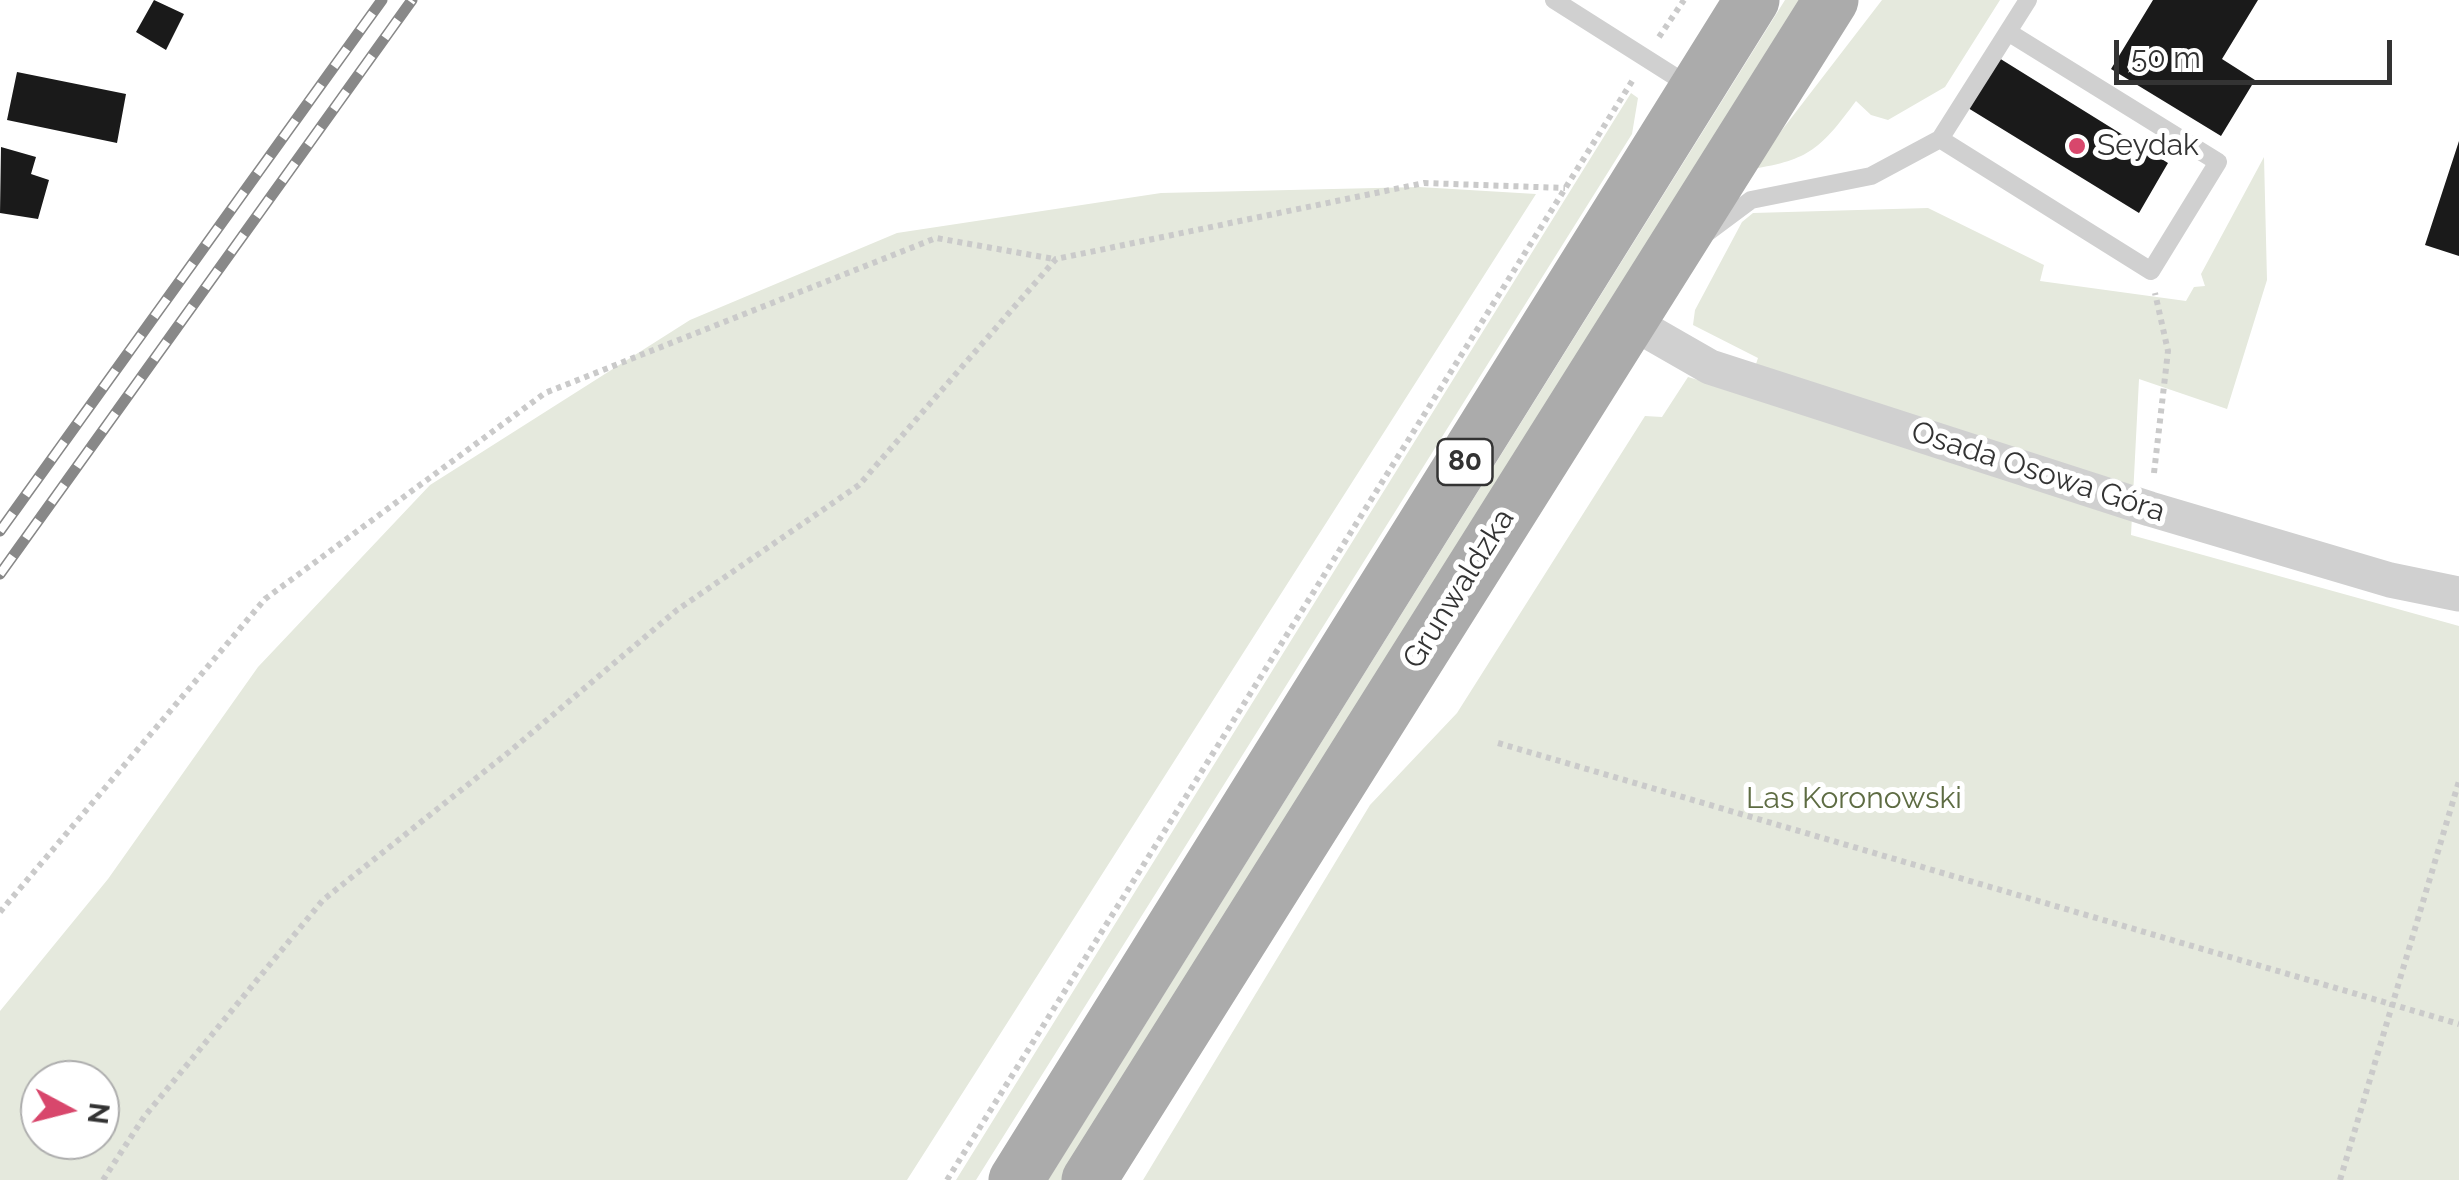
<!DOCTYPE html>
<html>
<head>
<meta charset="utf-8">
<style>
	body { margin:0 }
	#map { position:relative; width:2459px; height:1180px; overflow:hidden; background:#fff; font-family:Raleway,sans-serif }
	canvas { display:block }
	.north { position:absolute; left:20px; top:1060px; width:100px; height:100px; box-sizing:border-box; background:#fff; border:2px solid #adadad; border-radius:50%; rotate:97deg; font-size:28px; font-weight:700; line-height:40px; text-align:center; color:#333 }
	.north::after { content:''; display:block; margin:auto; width:35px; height:45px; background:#d8476c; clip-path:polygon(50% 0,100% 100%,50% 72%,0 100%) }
	.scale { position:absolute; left:2114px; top:40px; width:278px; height:45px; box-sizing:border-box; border:5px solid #333; border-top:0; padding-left:12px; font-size:30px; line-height:35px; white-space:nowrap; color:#333; -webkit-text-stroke:8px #fff; paint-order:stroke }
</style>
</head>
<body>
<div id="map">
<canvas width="2459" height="1180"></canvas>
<div class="north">N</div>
<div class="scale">50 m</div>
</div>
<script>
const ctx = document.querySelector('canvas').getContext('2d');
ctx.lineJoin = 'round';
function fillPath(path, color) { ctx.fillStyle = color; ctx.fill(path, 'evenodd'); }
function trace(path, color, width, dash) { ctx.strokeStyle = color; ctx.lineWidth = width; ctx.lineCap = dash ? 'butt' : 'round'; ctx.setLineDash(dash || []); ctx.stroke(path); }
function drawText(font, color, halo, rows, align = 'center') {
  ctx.font = font + ' Raleway,sans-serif'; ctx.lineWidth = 10; ctx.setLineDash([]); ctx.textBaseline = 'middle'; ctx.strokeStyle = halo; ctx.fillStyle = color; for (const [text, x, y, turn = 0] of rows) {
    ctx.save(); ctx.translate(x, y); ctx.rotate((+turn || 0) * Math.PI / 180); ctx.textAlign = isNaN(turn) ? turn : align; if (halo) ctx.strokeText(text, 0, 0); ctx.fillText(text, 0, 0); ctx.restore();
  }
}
fillPath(new Path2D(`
	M1785,0H1802L1064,1180H1048Z
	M1882,0H2000L1945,87L1888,120L1871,115L1856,101C1821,148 1810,160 1752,169Z
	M1631,93L1638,98L1632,134L976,1180H956Z
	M2264,157L2267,280L2227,409L2139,379L2131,535L2459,626V1180H1143L1370,805L1457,713L1645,416L1662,417L1688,377L1746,394L1758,358L1693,325L1695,310L1742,222L1753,213L1928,208L2044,265L2040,281L2186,301L2194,287L2205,286L2201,274Z
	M1419,187L1536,194L907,1180H0V1011L108,879L258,667L430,485L690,320L897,233L1161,193ZM40,1080H100V1140H40Z`), '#e5e9dd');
fillPath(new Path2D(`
	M154,0L184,14L166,50L136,32Z
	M2153,0H2258L2222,59L2255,80L2221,136L2111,69Z
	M1999,58L2168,163L2139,213L1968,108Z
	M17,72L126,94L117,143L7,120Z
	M2459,141V256L2425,245Z
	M1,147L36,157L31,174L49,180L38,219L0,213Z`), '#1a1a1a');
trace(new Path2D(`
	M1659,37L1684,0
	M2154,473L2168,351L2155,293
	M1498,743L2459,1024
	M0,912L265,599L545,393L936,238L1054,259
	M103,1180L144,1117L323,900L509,752L677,610L859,485L1056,259L1424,183L1565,188
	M947,1180L1634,78
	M2340,1180L2459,781`), '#cacaca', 6, [5, 5]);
trace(new Path2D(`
	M1554,0L1693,88
	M1940,139L2151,271L2218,162L2008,32
	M1708,232L1751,200L1871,176L1940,139L2028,0`), '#d0d0d0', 18);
trace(new Path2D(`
	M1628,320L1710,367L2150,509L2390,580L2459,594`), '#d0d0d0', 35);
trace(new Path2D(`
	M1016,1180L1752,0
	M1089,1180L1831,0`), '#ababab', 55);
const rail = new Path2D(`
	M0,531L382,0
	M0,574L412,0`);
trace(rail, '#888', 11);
trace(rail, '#fff', 8, [22]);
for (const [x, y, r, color] of [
	[2077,146,10,"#d8476c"]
]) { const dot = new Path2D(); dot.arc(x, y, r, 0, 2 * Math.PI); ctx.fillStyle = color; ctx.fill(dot); trace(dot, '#fff', 4); }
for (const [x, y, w] of [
	[1465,462,55]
]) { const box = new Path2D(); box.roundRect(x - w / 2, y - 23, w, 46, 8); ctx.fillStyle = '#fff'; ctx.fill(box); trace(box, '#333', 2.5); }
drawText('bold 28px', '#333', null, [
	["80",1465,462]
]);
drawText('30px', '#333', '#fff', [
	["Seydak",2097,146]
], 'left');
drawText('30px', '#333', '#fff', [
	["Osada Osowa Góra",2038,472,18],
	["Grunwaldzka",1459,589,-58]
]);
drawText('30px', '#5e6c43', '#fff', [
	["Las Koronowski",1854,799]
]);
</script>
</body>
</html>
